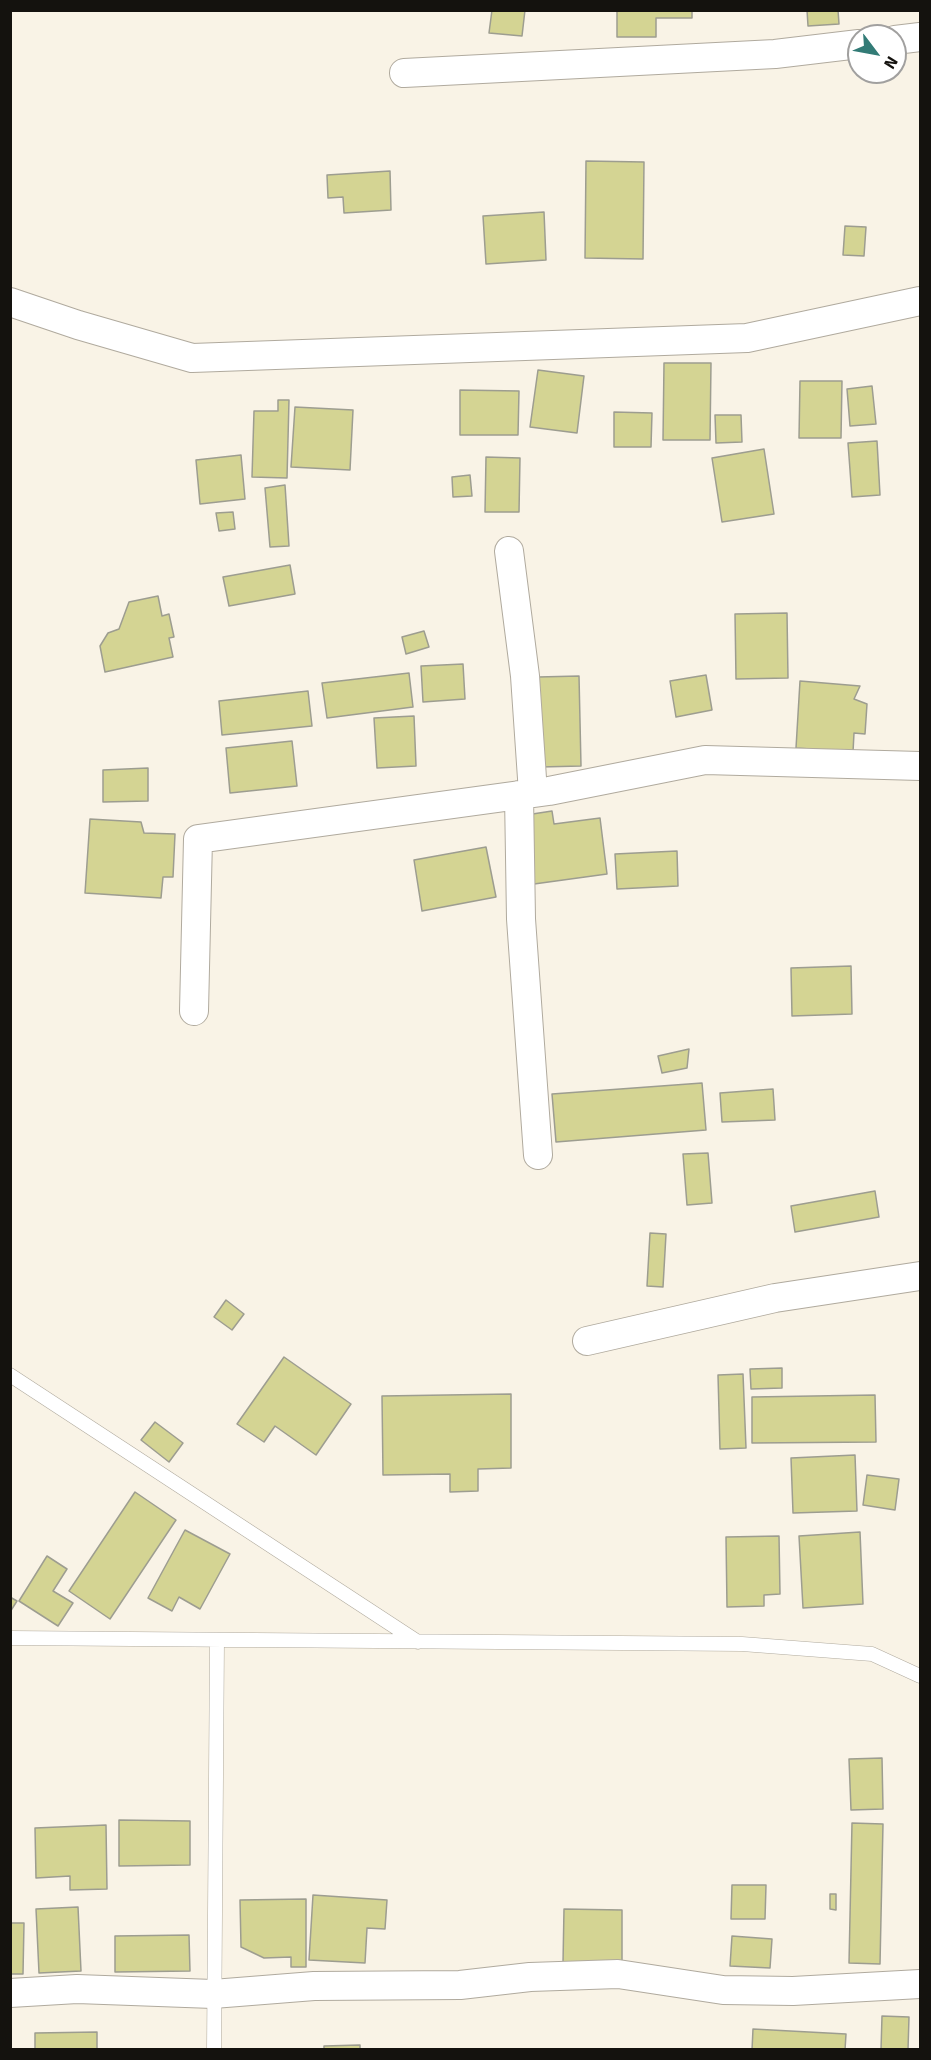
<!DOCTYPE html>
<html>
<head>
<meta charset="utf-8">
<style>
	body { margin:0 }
	#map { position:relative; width:931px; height:2060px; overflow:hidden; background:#f9f3e6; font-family:Signika,sans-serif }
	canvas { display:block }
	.frame { position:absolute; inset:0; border:12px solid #14120e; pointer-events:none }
	.north { position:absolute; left:847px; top:24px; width:60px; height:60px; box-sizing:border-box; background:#fff; border:2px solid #a1a09f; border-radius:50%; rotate:122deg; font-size:16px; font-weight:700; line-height:24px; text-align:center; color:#14120e }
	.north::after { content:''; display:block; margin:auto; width:21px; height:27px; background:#327b76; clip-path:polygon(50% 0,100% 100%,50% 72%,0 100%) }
</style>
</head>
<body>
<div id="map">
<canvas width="931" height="2060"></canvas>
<div class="frame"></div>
<div class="north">N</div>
</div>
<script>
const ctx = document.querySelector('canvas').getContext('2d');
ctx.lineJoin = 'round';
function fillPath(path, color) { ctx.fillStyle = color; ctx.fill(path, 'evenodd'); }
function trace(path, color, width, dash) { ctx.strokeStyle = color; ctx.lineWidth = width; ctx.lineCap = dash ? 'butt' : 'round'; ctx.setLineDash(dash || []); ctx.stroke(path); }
const building = new Path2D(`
	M492,10H525L522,36L489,33Z
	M617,10H692V18H656V37H617Z
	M807,10H838L839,24L808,26Z
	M586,161L644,162L643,259L585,258Z
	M390,171L391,210L344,213L343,197L328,198L327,175Z
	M544,212L546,260L486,264L483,216Z
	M845,226L866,227L864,256L843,255Z
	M664,363H711L710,440H663Z
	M538,370L584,376L577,433L530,427Z
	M800,381H842L841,438H799Z
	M872,386L876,424L850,426L847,389Z
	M460,390L519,391L518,435H460Z
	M278,400H289L287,478L252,477L254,411H278Z
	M295,407L353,410L350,470L291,467Z
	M614,412L652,413L651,447H614Z
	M715,415H741L742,442L716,443Z
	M877,441L880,495L852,497L848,443Z
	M764,449L774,514L722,522L712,458Z
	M241,455L245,499L200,504L196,460Z
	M486,457L520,458L519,512H485Z
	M470,475L472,496L453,497L452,477Z
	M285,485L289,546L270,547L265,488Z
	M233,512L235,529L219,531L216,513Z
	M290,565L295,594L229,606L223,577Z
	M158,596L162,616L169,614L174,637L169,638L173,657L105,672L100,646L108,633L119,629L129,602Z
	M787,613L788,678L736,679L735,614Z
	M424,631L429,647L406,654L402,637Z
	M463,664L465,699L423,702L421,666Z
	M409,673L413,707L327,718L322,683Z
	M706,675L712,710L676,717L670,681Z
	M579,676L581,766L540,767L538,677Z
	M800,681L860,686L854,699L867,704L865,734L854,733L853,752L796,748Z
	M308,691L312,726L222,735L219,701Z
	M414,716L416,766L377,768L374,718Z
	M292,741L297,786L230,793L226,748Z
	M148,768V801L103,802V770Z
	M552,811L554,824L600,818L607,874L534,884L526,815Z
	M90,819L141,822L144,833L175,834L173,877H163L161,898L85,893Z
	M486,847L496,897L422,911L414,860Z
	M677,851L678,886L617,889L615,854Z
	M851,966L852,1014L792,1016L791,968Z
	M689,1049L687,1068L662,1073L658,1056Z
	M702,1083L706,1130L556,1142L552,1094Z
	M773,1089L775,1120L722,1122L720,1093Z
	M708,1153L712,1203L687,1205L683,1154Z
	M875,1191L879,1217L795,1232L791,1206Z
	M650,1233L666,1234L663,1287L647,1286Z
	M226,1300L244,1314L232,1330L214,1317Z
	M284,1357L351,1404L316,1455L275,1426L264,1442L237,1424Z
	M782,1368V1388L751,1389L750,1369Z
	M743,1374L746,1448L720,1449L718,1375Z
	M511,1394V1468L478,1469V1491L450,1492V1474L383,1475L382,1396Z
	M875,1395L876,1442L752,1443V1397Z
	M155,1422L183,1443L169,1462L141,1440Z
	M855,1455L857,1511L793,1513L791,1458Z
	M867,1475L899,1479L895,1510L863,1505Z
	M135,1492L176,1520L110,1619L69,1591Z
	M185,1530L230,1554L200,1609L179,1597L172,1611L148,1598Z
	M860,1532L863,1604L803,1608L799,1536Z
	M779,1536L780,1594L764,1595V1606L727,1607L726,1537Z
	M47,1556L67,1569L53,1591L73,1603L58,1626L19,1601Z
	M10,1597L17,1601L10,1612Z
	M882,1758L883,1809L851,1810L849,1759Z
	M119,1820L190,1821V1865L119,1866Z
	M852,1823L883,1824L880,1964L849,1963Z
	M106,1825L107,1889L70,1890V1876L36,1878L35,1828Z
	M732,1885H766L765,1919H731Z
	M830,1894H836V1910L830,1909Z
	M313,1895L387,1900L385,1929L367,1928L365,1963L309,1960Z
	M306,1899V1967H291V1957L264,1958L241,1947L240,1900Z
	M78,1907L81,1971L39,1973L36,1909Z
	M564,1909L622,1910V1963H563Z
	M10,1923H24L23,1974H10Z
	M189,1935L190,1971L115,1972V1936Z
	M732,1936L772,1939L770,1968L730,1966Z
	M882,2016L909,2017L908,2050H881Z
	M753,2029L846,2034L845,2050H752Z
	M97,2032V2050H35V2033Z
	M360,2045V2050H324V2046Z`);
fillPath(building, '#d4d493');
trace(building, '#9d9d90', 1.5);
const service = new Path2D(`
	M10,1375L418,1642
	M10,1638L742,1644L872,1654L920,1676
	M214,2050L217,1640`);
const minor = new Path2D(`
	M895,40L920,37
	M404,73L775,54L859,44
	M10,302L78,325L192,358L747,338L920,301
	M509,551L525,676L533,793
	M519,795L521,919L538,1155
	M194,1011L198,839L549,791L705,760L920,766
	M587,1341L775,1298L920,1276
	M10,1993L77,1989L213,1994L314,1986L460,1985L530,1977L618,1974L723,1990L793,1991L920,1984`);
trace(service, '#b0aa9e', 15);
trace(minor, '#b0aa9e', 30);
trace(service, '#fff', 14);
trace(minor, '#fff', 28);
</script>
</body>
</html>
